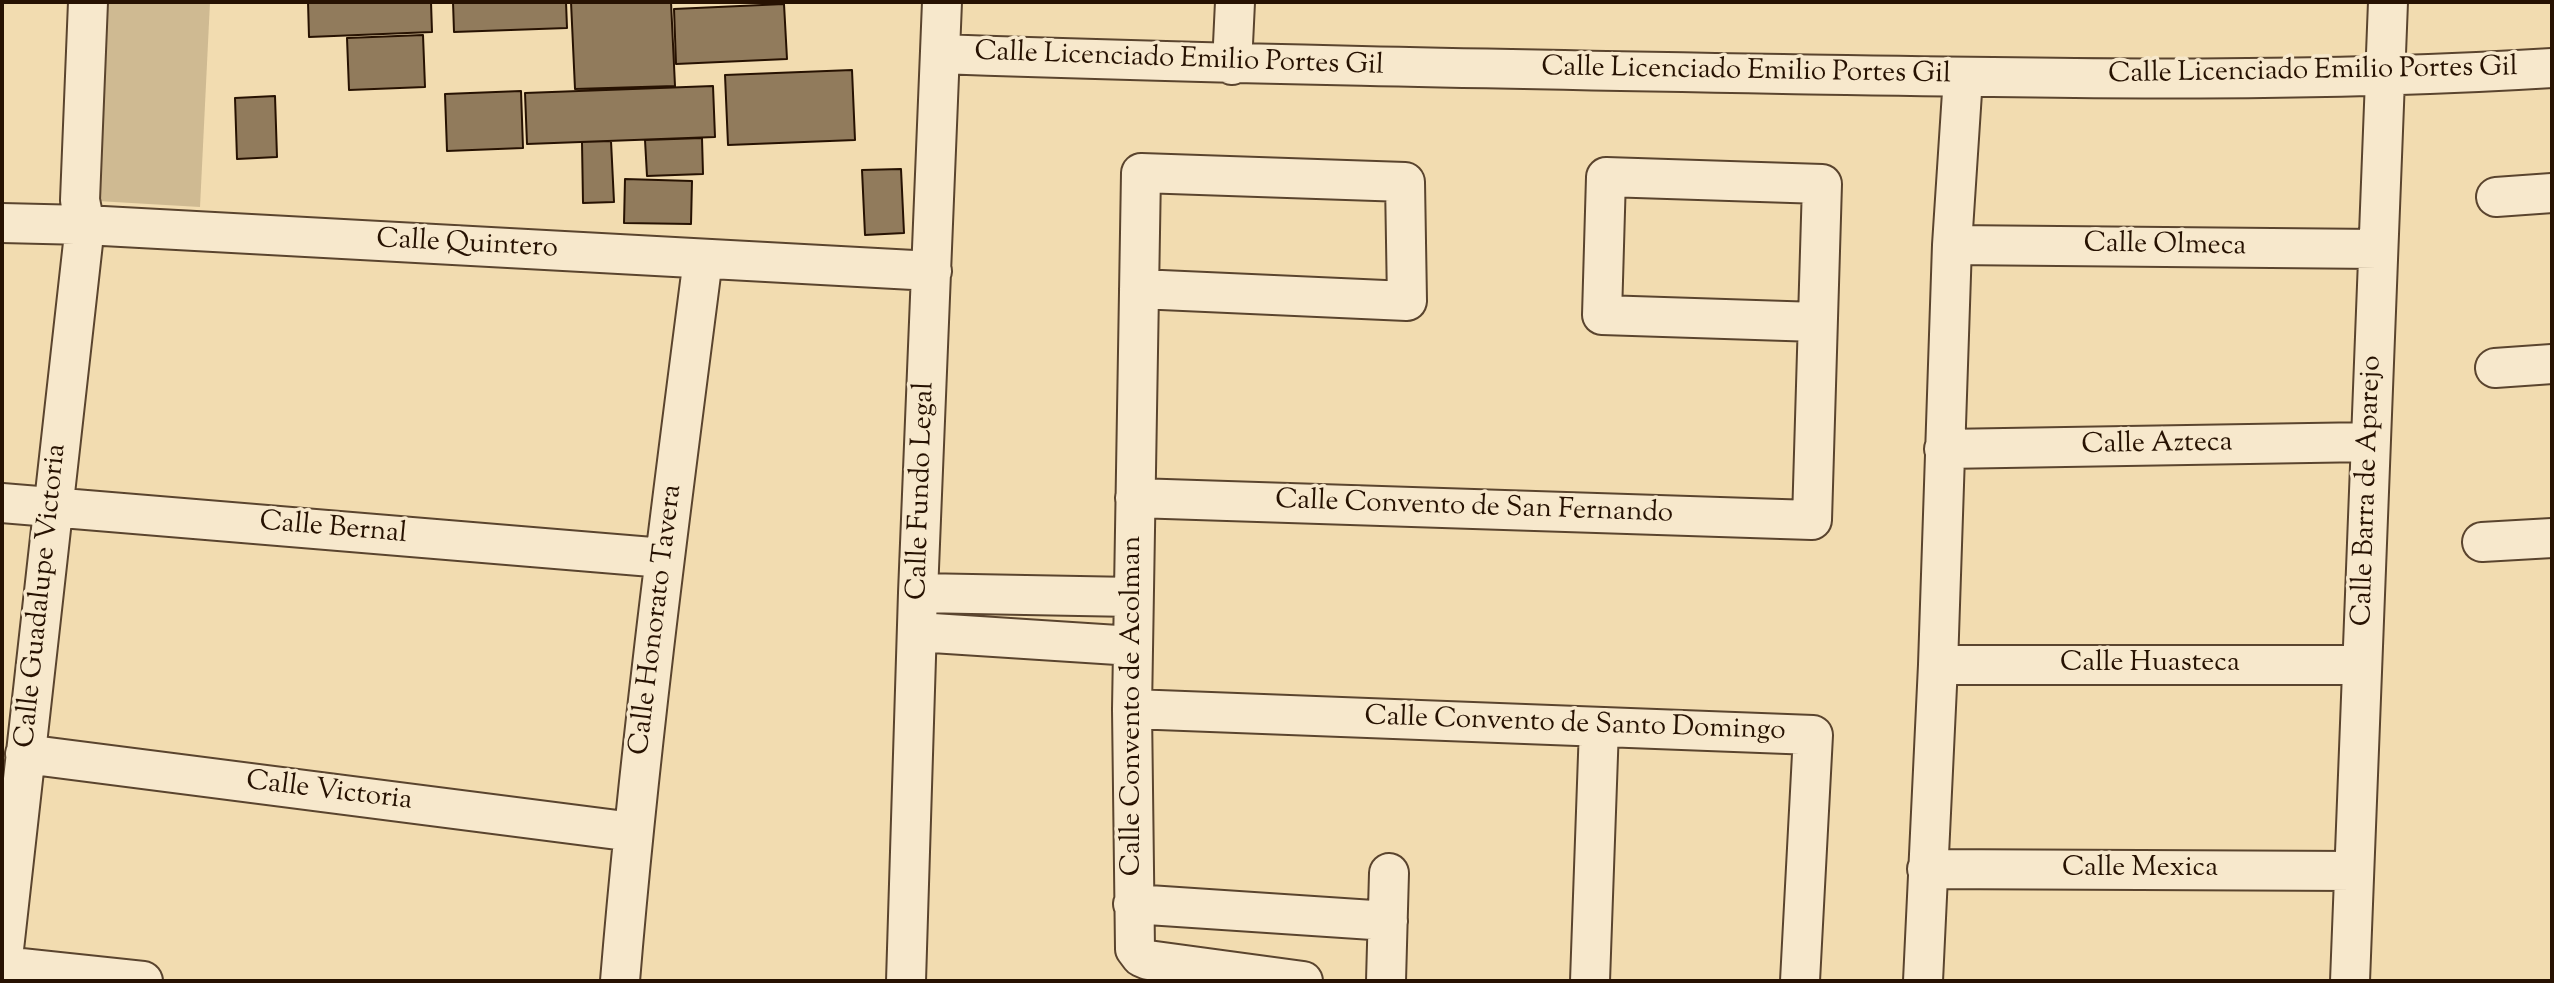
<!DOCTYPE html>
<html>
<head>
<meta charset="utf-8">
<style>
	body { margin:0 }
	#map { position:relative; width:2554px; height:983px; overflow:hidden; background:#f2dcb0; font-family:"Sorts Mill Goudy",serif }
	canvas { display:block }
	.frame { position:absolute; inset:0; border:4px solid #271202; pointer-events:none }
</style>
</head>
<body>
<div id="map">
<canvas width="2554" height="983"></canvas>
<div class="frame"></div>
</div>
<script>
const ctx = document.querySelector('canvas').getContext('2d');
ctx.lineJoin = 'round';
function fillPath(path, color) { ctx.fillStyle = color; ctx.fill(path, 'evenodd'); }
function trace(path, color, width, dash) { ctx.strokeStyle = color; ctx.lineWidth = width; ctx.lineCap = dash ? 'butt' : 'round'; ctx.setLineDash(dash || []); ctx.stroke(path); }
function drawText(font, color, halo, rows, align = 'center') {
  ctx.font = font + ' "Sorts Mill Goudy",serif'; ctx.lineWidth = 7; ctx.setLineDash([]); ctx.textBaseline = 'middle'; ctx.strokeStyle = halo; ctx.fillStyle = color; for (const [text, x, y, turn = 0] of rows) {
    ctx.save(); ctx.translate(x, y); ctx.rotate((+turn || 0) * Math.PI / 180); ctx.textAlign = isNaN(turn) ? turn : align; if (halo) ctx.strokeText(text, 0, 0); ctx.fillText(text, 0, 0); ctx.restore();
  }
}
fillPath(new Path2D(`
	M88,2H210L200,207L80,200Z`), '#cfba92');
const building = new Path2D(`
	M308,2H431L432,32L309,37Z
	M453,2H566L567,28L454,32Z
	M571,2H671L675,86L575,89Z
	M784,4L787,59L676,64L674,9Z
	M423,35L425,87L349,90L347,38Z
	M852,70L855,140L728,145L725,75Z
	M713,86L715,137L527,144L525,93Z
	M521,91L523,148L447,151L445,94Z
	M275,96L277,157L237,159L235,98Z
	M702,138L703,174L647,176L645,140Z
	M611,141L614,202L583,203L582,142Z
	M901,169L904,233L865,235L862,170Z
	M625,179L692,181L691,224L624,223Z`);
fillPath(building, '#917b5c');
trace(building, '#271202', 2);
const minor = new Path2D(`
	M940,54C1221,64 1502,69 1783,74C2039,78 2296,84 2552,68
	M1232,65L1235,2
	M2496,197L2552,193
	M2,223L85,225L932,271
	M1952,245L2378,249
	M1139,289L1407,301L1405,182L1141,173L1132,709L1135,949L1141,957L1148,960L1303,981
	M2495,368L2552,364
	M1944,449L2370,442
	M1135,498L1812,520L1822,184L1606,177L1602,315L1817,322
	M2,503L664,558
	M2482,542L2552,538
	M918,593L1133,597
	M917,632L1133,646
	M1938,665H2362
	M1132,709L1813,735L1800,981
	M25,754L633,832
	M1927,869L2354,871
	M1133,904L1388,921
	M2,966L143,981
	M2,967L85,225L80,200L88,2
	M620,981C640,740 672,500 703,259
	M906,981L918,593L942,2
	M1386,981L1389,873
	M1590,981L1599,727
	M1923,981L1938,665L1952,245L1963,77
	M2350,981L2388,2`);
trace(minor, '#5a442e', 42);
trace(minor, '#f7e8cc', 38);
drawText('28px', '#271202', '#f7e8cc', [
	["Calle Licenciado Emilio Portes Gil",1179,61,2],
	["Calle Licenciado Emilio Portes Gil",1746,73,1],
	["Calle Licenciado Emilio Portes Gil",2313,73,-1],
	["Calle Quintero",467,246,3],
	["Calle Olmeca",2165,247,1],
	["Calle Azteca",2157,446,-1],
	["Calle Fundo Legal",923,491,-88],
	["Calle Barra de Aparejo",2369,491,-88],
	["Calle Convento de San Fernando",1474,509,2],
	["Calle Bernal",333,530,5],
	["Calle Guadalupe Victoria",43,596,-84],
	["Calle Honorato Tavera",658,620,-83],
	["Calle Huasteca",2150,665],
	["Calle Convento de Acolman",1134,706,-90],
	["Calle Convento de Santo Domingo",1575,726,2],
	["Calle Victoria",329,793,7],
	["Calle Mexica",2140,870]
]);
</script>
</body>
</html>
